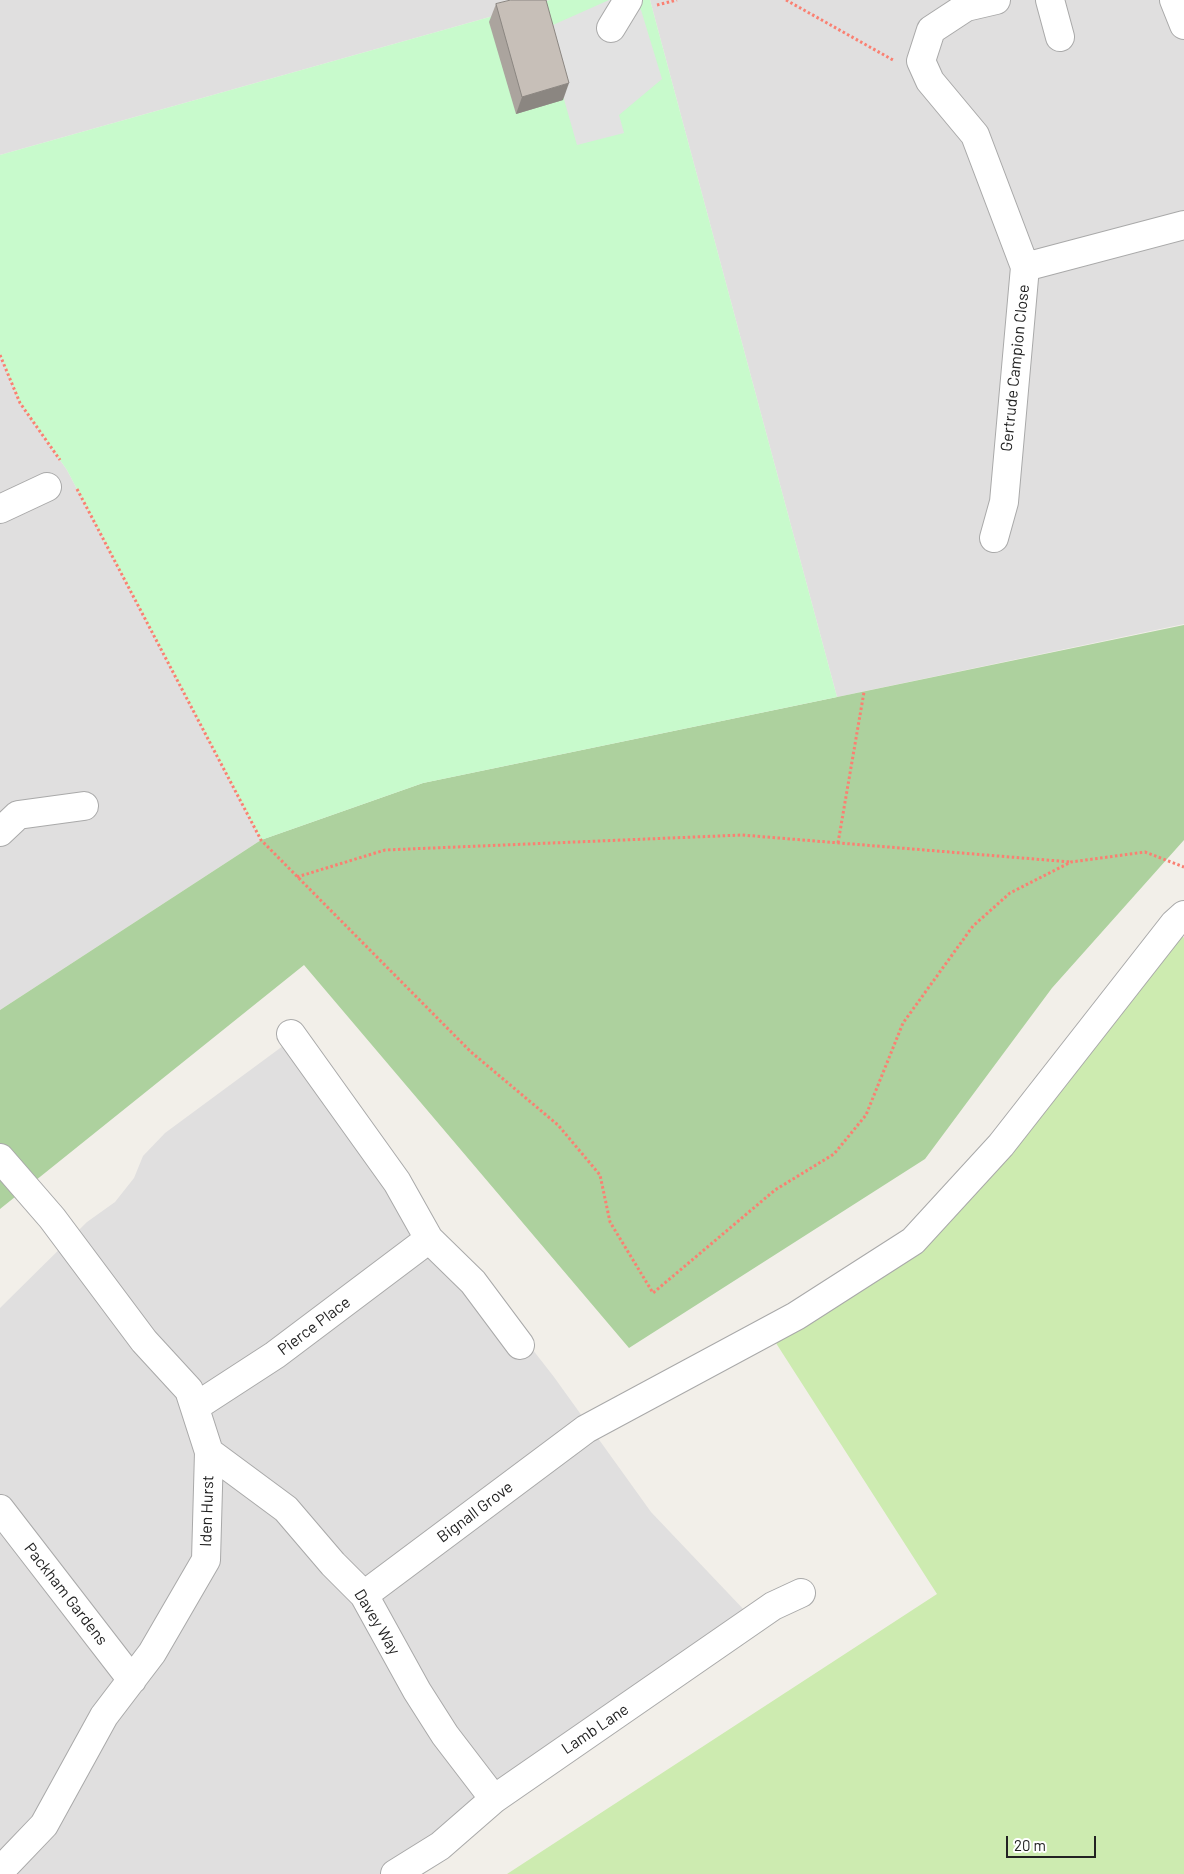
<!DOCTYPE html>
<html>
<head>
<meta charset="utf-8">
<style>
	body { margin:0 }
	#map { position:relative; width:1184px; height:1874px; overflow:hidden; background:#f2efe9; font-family:Barlow,sans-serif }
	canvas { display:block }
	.scale { position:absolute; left:1006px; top:1836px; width:90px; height:22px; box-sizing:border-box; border:2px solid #222; border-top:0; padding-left:6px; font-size:15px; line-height:18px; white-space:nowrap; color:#222; -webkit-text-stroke:4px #fff; paint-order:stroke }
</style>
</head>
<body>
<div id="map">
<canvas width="1184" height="1874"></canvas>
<div class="scale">20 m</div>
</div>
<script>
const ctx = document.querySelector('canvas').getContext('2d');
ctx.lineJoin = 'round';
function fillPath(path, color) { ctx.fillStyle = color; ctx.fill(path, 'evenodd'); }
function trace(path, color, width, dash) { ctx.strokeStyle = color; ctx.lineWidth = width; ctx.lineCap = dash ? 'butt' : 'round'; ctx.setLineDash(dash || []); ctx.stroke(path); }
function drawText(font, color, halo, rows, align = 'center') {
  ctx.font = font + ' Barlow,sans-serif'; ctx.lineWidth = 4; ctx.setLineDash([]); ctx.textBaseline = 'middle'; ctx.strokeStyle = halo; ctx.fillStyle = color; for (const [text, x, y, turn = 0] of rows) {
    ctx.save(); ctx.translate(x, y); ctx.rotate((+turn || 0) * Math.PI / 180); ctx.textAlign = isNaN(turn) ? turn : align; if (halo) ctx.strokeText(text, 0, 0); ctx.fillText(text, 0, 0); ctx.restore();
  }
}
fillPath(new Path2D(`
	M0,0H550L0,155Z
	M650,0H1184V624L837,697Z
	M0,355L20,403L67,470L261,840L0,1010Z
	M291,1040L554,1377L651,1512L747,1613L381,1874H0V1308L87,1222L115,1202L134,1178L143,1156L165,1133Z`), '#e0dfdf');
fillPath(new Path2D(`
	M1174,924L1184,938V1874H507L937,1594L774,1340L930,1222Z`), '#cdebb0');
fillPath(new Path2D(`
	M1184,625V840L1052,988L925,1159L629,1348L304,965L0,1209V1010L261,840L423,783Z`), '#add19e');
fillPath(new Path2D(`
	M550,0H650L837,697L423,783L261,840L67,470L20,403L0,355V155Z`), '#c8facc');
fillPath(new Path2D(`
	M609,0H626L641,10L662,79L619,115L624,133L577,145L544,29Z`), '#e2e2e2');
const minor = new Path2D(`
	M996,0L966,7L931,30L921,61L930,81L975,135L1025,267
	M1050,0L1060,37
	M1174,0L1184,25
	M611,28L628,0
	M0,509L47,487
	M994,538L1004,502L1025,267L1184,225
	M0,832L18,815L84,806
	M291,1034L397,1182L429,1239L473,1282L520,1345
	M0,1158L52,1218L144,1341L189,1390L209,1452L206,1560L152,1653L104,1716L44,1825L0,1871
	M195,1407L275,1355L429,1239
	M209,1452L286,1509L333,1564L364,1595L417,1691L445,1735L494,1799
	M0,1509L132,1680
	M364,1595L586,1429L796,1316L913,1241L1001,1145L1174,924L1184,915
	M395,1874L440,1846L494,1799L773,1606L801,1593`);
trace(minor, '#a9a9a9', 30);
trace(new Path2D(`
	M786,0L893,60
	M657,5L677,0
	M0,355L20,403L60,460
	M77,489L261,840L471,1052L558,1125L600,1175L610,1222L653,1293L775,1190L834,1154L866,1115L903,1023L973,926L1010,893L1071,862L1145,852L1184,867
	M838,843L864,692
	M297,877L385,850L742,835L1071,862`), '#fa8072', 3, [2.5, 2.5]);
trace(minor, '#fff', 28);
fillPath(new Path2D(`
	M496,4L563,100L516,114L489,22Z`), '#aba49e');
fillPath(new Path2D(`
	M569,83L563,100L516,114L522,97Z`), '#8b8681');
const building = new Path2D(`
	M511,0H546L569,83L522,97L496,4Z`);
fillPath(building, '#c7bfb8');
trace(building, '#8b8681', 1);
drawText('16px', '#222', '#fff', [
	["Gertrude Campion Close",1015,368,-84],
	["Pierce Place",314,1326,-37],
	["Iden Hurst",207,1511,-88],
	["Bignall Grove",475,1512,-37],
	["Packham Gardens",66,1594,52],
	["Davey Way",377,1622,59],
	["Lamb Lane",595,1729,-34]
]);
</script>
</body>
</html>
